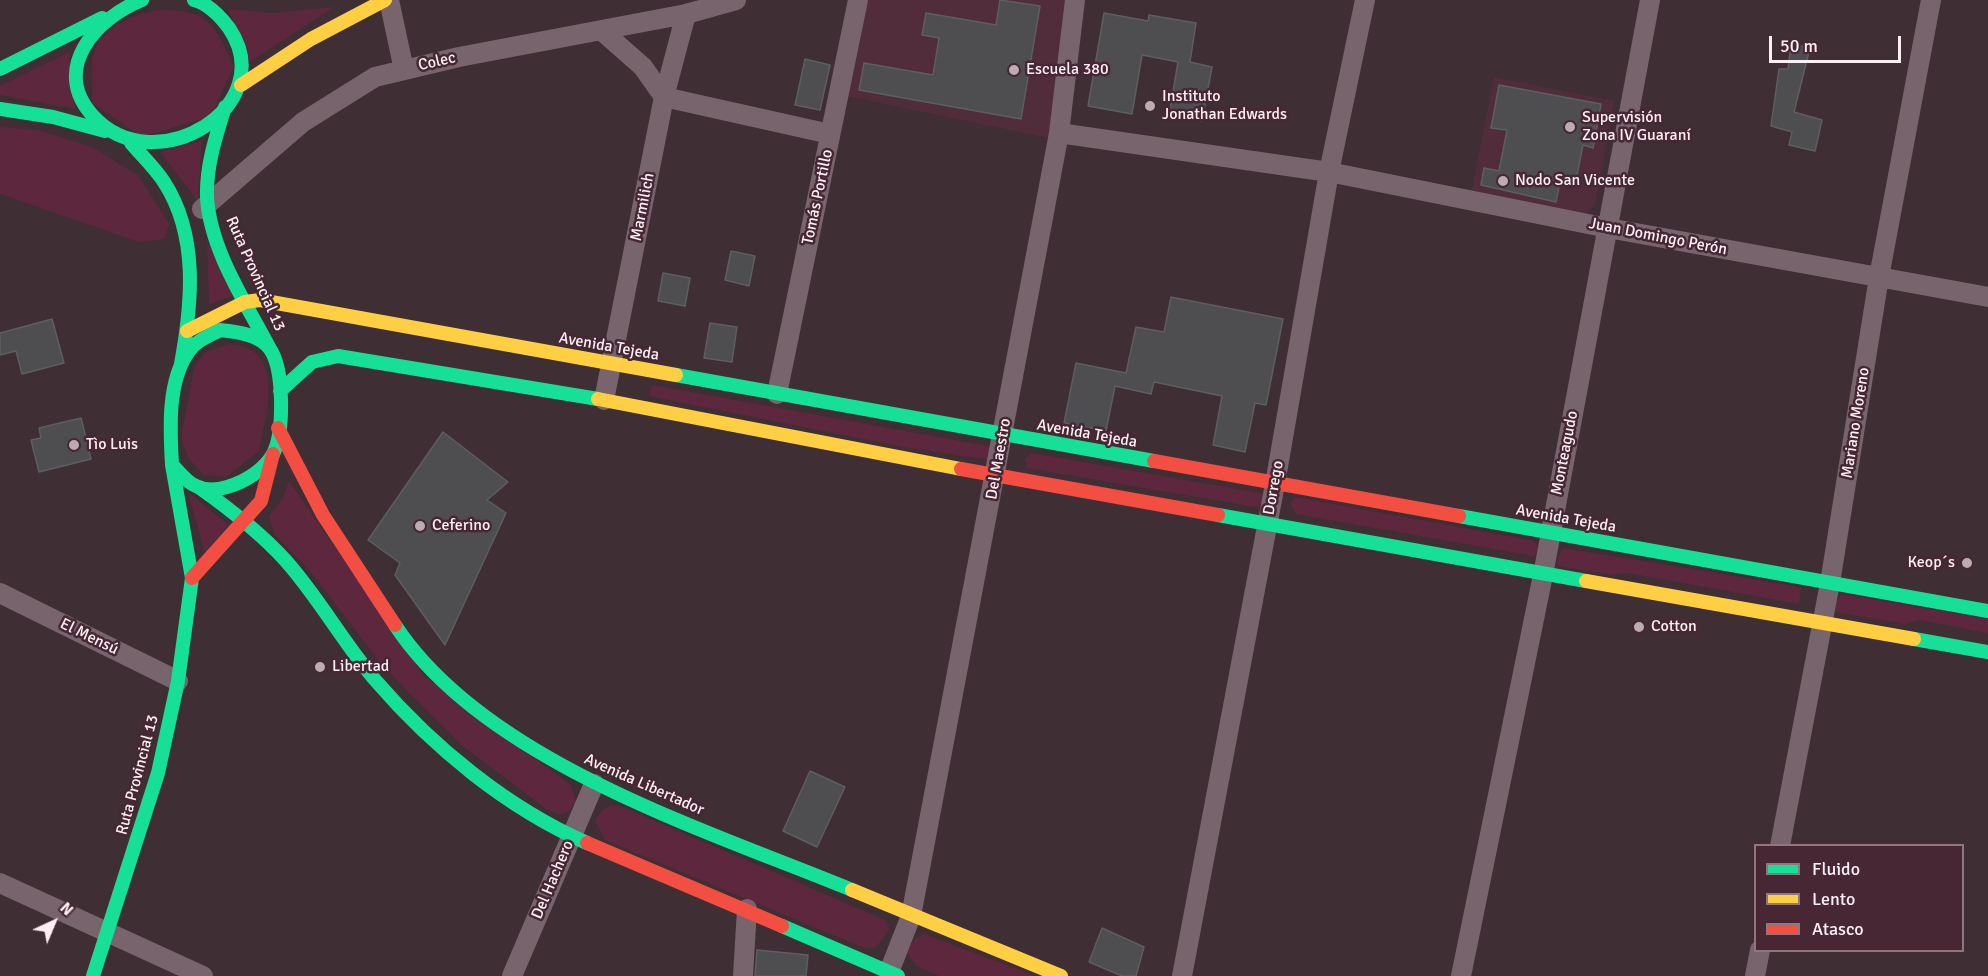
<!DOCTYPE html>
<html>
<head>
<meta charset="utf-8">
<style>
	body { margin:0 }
	#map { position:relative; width:1988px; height:976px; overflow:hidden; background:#3f2e34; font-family:Signika,sans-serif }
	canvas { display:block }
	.legend { position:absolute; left:1754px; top:844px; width:210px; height:108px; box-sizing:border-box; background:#462733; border:2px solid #8f7780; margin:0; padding:8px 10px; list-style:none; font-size:18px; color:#fdf0f4 }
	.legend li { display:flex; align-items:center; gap:12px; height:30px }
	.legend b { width:30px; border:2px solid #8f7780 }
	.north { position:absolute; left:24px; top:892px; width:60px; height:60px; -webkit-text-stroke:4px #462733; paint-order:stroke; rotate:44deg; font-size:16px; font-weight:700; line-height:24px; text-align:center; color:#fdf0f4 }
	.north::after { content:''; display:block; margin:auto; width:21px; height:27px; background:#fdf0f4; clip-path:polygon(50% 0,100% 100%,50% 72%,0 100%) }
	.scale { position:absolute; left:1769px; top:36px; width:132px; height:27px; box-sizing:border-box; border:3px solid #fdf0f4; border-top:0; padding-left:8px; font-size:18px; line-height:21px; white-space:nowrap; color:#fdf0f4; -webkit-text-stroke:4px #462733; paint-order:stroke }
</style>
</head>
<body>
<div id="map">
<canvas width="1988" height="976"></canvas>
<ul class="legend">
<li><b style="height:8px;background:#16e098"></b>Fluido</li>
<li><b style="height:8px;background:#ffcf43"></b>Lento</li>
<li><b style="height:8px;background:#f24e42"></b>Atasco</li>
</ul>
<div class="north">N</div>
<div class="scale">50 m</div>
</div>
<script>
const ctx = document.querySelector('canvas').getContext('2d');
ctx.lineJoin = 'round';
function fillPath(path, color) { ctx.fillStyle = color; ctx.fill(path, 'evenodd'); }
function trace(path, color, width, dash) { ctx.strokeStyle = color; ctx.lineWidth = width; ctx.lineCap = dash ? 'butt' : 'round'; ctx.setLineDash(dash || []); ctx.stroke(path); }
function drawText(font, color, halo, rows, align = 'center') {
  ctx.font = font + ' Signika,sans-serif'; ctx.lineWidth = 5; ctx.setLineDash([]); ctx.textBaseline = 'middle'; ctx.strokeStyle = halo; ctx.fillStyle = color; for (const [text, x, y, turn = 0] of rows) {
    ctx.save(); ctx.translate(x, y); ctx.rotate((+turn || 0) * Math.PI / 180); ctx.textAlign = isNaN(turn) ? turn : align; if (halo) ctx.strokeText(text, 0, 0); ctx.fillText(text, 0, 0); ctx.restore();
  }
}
fillPath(new Path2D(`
	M864,0H1067L1050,138L846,96Z
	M1494,77L1614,101L1595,206L1583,214L1471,194Z`), '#512d3b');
fillPath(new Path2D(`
	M334,7L248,63L228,9L273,13Z
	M164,10C213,11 214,27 234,66L211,116L142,137L92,103C93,87 90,65 94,51C103,25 141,11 164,10Z
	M69,52L75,109L0,95V86Z
	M0,127L38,130L92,147L138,175L169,224L164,239L139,242L0,194Z
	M202,140L198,201L160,152Z
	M207,241L236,294L209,305Z
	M229,344C234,345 242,345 247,348C284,365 264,421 259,451L226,477L204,475L188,458L181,438L194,368L204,353Z
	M652,385L993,447L991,460L909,448L649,396Z
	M1032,453L1265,494V506L1255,507L1027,468L1025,458Z
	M289,481L424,676L571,785L576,802L569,811L560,815L549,811L464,747L408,692L380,662L309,570L274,534L269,516L283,498Z
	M188,492L228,525L205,553Z
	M1295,497L1535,541L1538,548L1534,556L1296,514L1290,503Z
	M1563,548L1801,587L1799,604L1628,573L1610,575L1558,566V557Z
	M1841,594L1988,619V633L1919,620L1905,624L1836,612V602Z
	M612,805L623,807L885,920L889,930L876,947L866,949L605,840L595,821L602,810Z
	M924,934L1036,976H939L916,966L907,953L914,940Z`), '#5d273e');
const building = new Path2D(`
	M1000,0L1040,6L1021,119L859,90L864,63L933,75L939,38L922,35L926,13L996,25Z
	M1104,13L1148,21L1149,15L1196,23L1190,62L1212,67L1202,121L1185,118L1186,112L1170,109L1178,62L1142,55L1132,114L1088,106Z
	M1791,44L1810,48L1794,112L1822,120L1815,151L1789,145L1792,132L1771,126L1779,69H1788Z
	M805,59L830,65L820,110L795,105Z
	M1499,85L1601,104L1593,148L1583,145L1576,180L1561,177L1556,202L1481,185L1484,168L1499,171L1507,130L1491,128Z
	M731,251L755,256L749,286L725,280Z
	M663,273L690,278L685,306L658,301Z
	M1171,297L1283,319L1266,405L1255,403L1245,452L1213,445L1222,396L1154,382L1151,394L1115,386L1106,431L1064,423L1076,363L1126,373L1136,327L1164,332Z
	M52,319L64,363L22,374L16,351L0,355V333Z
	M710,323L737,327L732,362L704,358Z
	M81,418L91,459L39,472L31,440L41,438L39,428Z
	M443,432L508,482L487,500L506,513L445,645L395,575L400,563L368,540Z
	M810,771L845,787L817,847L783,831Z
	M1102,928L1144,947L1136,976H1122L1089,962Z
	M757,950L808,955L806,976H755Z`);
fillPath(building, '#4e4e51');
trace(building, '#5d5e61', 1.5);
trace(new Path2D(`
	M389,0L404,70
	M601,30L643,67L664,97L830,134
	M1059,133L1329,172L1608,228L1988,297
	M202,209L303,122L375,77L459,57L686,14L736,0
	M777,394L858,0
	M604,400L664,97L686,14
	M0,593L178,681
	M1780,846L1830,583L1879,277L1931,0
	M0,883L203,976
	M889,972L911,916L1059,133L1075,0
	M512,976L594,784
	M743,976L747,909
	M1182,976L1275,484L1329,172L1365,0
	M1461,976L1543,575L1650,0
	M1755,976L1760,950`), '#78646c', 20);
trace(new Path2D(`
	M142,0C96,18 50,69 93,116C155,184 282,106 229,28C220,16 209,4 194,0
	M0,69L102,18
	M225,107C216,136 206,166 207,197C210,250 246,303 270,349
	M0,109L53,117L105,131
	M131,143C142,156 155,168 164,182C199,236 192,304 181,364
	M220,330C237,332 259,334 270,349C284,369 284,430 274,452C266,469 245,482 227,487C217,490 206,491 196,486C186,482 180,472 172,465C170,430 167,381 189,351C197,340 209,336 220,330Z
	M676,375L1154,461
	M280,391L312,362L338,356L598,399
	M200,488C231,510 261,533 286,561C319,598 344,644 376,681C433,747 507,808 587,843
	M1218,515L1586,581
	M1459,516L1988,611
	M395,625C484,761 706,830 852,890
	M1914,639L1988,652
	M782,926L898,976
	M93,976L158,773L178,681L192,578L172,465`), '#16e098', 14);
trace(new Path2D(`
	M241,85L311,39L385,0
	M187,331L245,302L260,300L676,375
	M598,399L961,469
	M1586,581L1914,639
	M852,890L1061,976`), '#ffcf43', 14);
trace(new Path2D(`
	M278,428L323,515L395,625
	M1154,461L1459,516
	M961,469L1218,515
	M192,578L261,501L273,454
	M587,843L782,926`), '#f24e42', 14);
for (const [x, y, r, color] of [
	[1014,70,6,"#baacb1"],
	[1150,106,6,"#baacb1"],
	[1570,127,6,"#baacb1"],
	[1503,181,6,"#baacb1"],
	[74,445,6,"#baacb1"],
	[420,526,6,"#baacb1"],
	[1967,563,6,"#baacb1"],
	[1639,627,6,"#baacb1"],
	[320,667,6,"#baacb1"]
]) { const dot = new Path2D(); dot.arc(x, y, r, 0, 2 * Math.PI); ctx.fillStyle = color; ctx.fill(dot); trace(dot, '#462733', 2); }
drawText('16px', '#fdf0f4', '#462733', [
	["Colec",437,62,-13],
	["Tomás Portillo",818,197,-78],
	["Marmilich",643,207,-79],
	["Juan Domingo Perón",1658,237,11],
	["Ruta Provincial 13",255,274,66],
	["Avenida Tejeda",609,347,10],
	["Mariano Moreno",1856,423,-81],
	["Avenida Tejeda",1087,434,10],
	["Monteagudo",1565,453,-79],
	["Del Maestro",999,459,-80],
	["Dorrego",1274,488,-80],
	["Avenida Tejeda",1566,519,10],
	["El Mensú",89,637,26],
	["Ruta Provincial 13",138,775,-75],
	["Avenida Libertador",644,785,24],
	["Del Hachero",553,880,-67]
]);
drawText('16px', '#fdf0f4', '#462733', [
	["Escuela 380",1026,70],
	["Instituto",1162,97],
	["Jonathan Edwards",1162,115],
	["Supervisión",1582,118],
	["Zona IV Guaraní",1582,136],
	["Nodo San Vicente",1515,181],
	["Tìo Luis",86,445],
	["Ceferino",432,526],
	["Keop´s",1955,563,"right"],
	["Cotton",1651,627],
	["Libertad",332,667]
], 'left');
</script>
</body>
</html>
